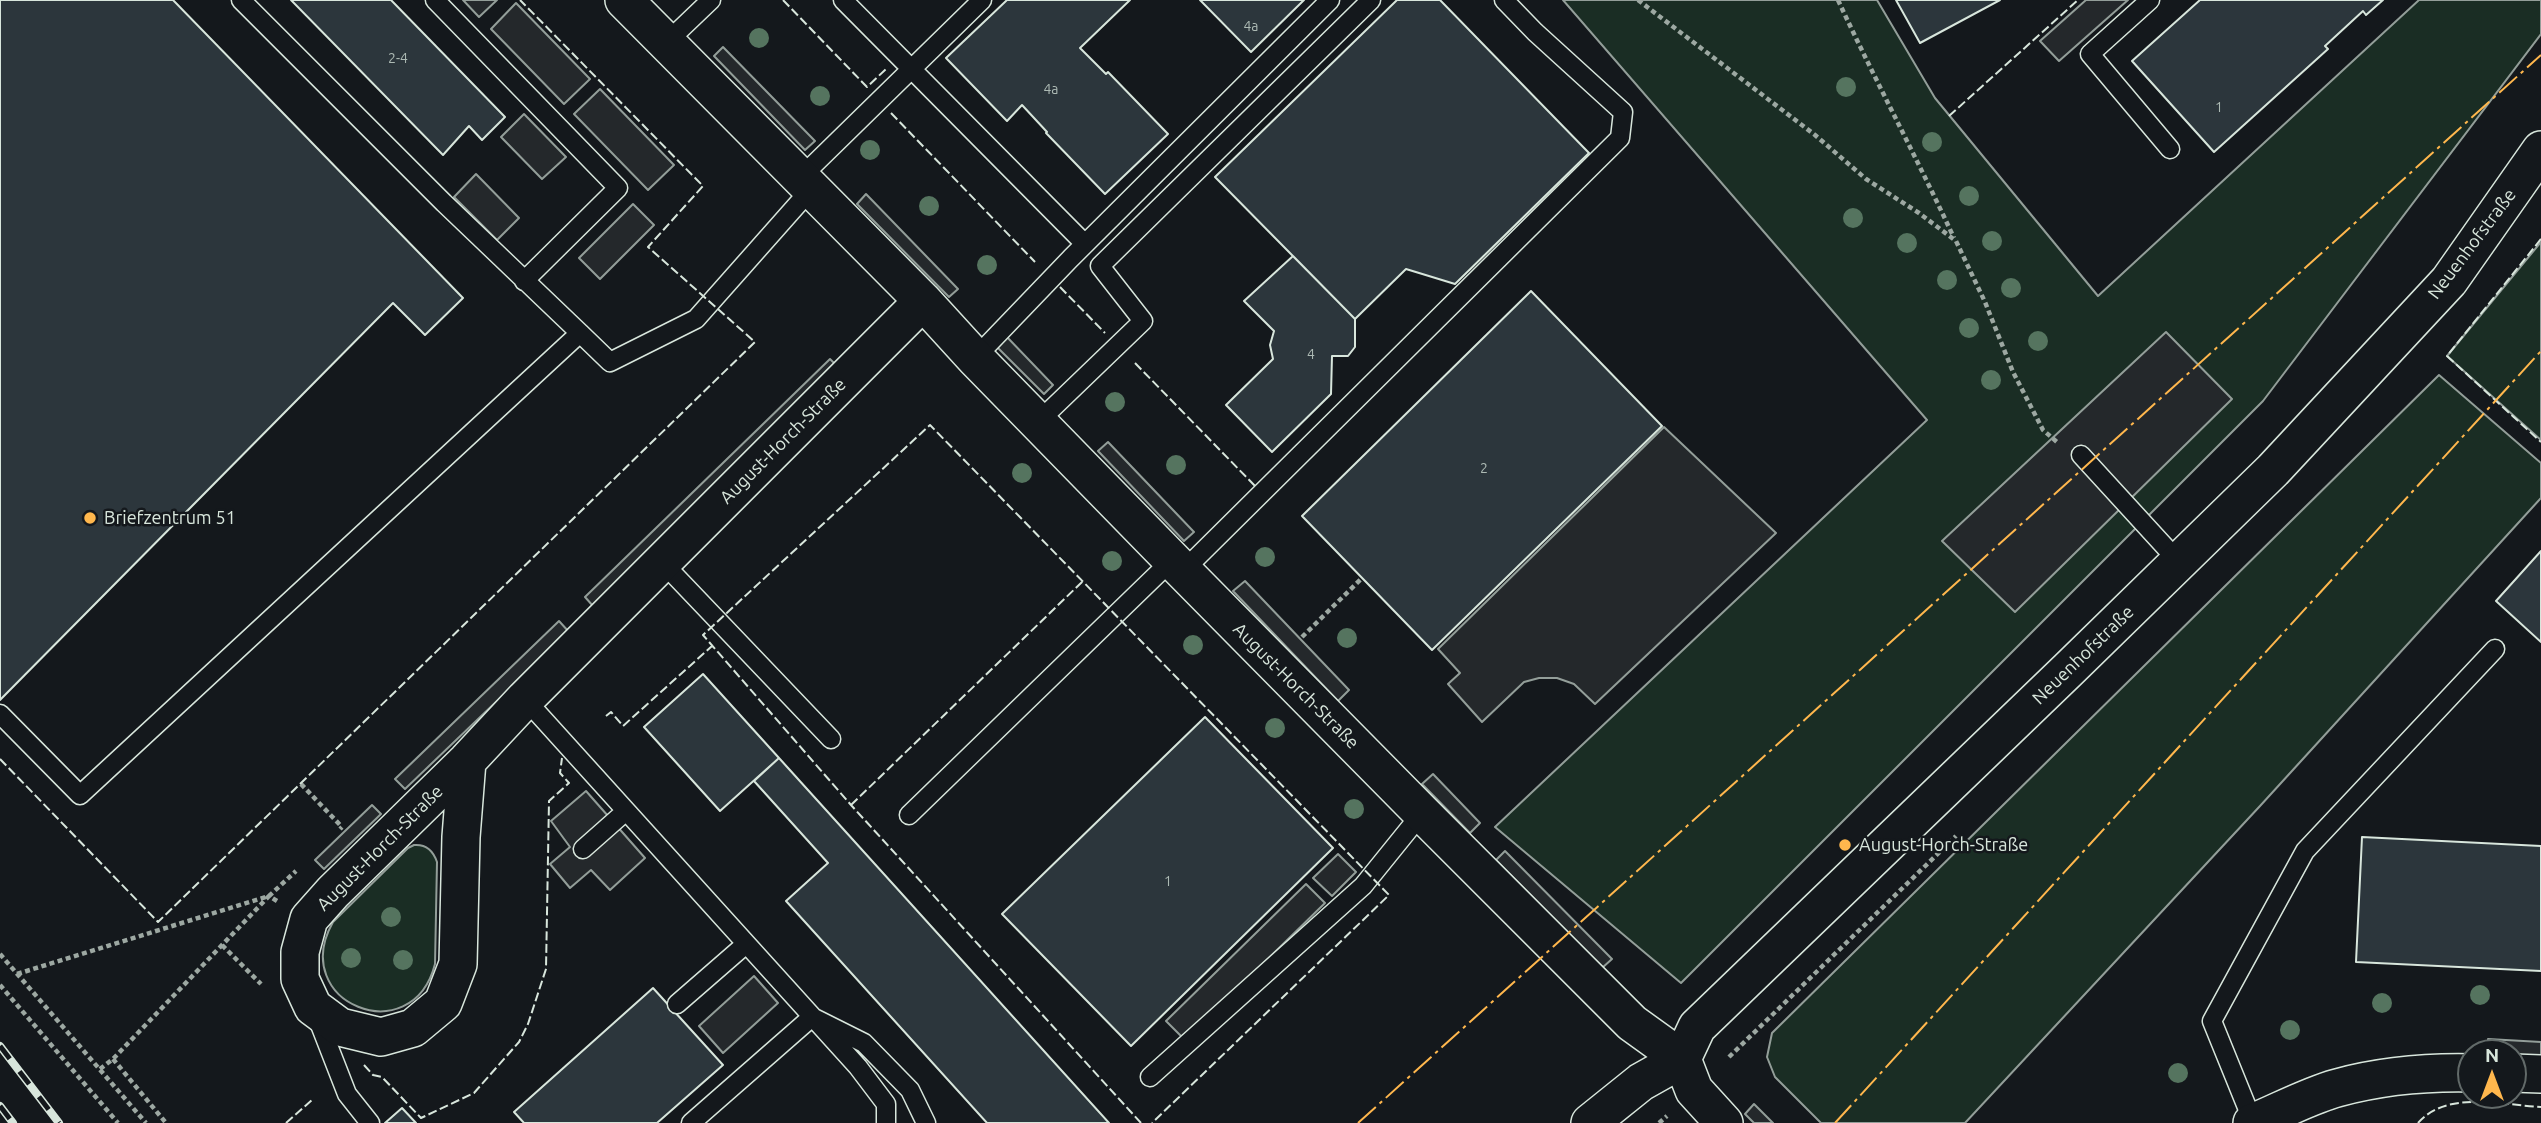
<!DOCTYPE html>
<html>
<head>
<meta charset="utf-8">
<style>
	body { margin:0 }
	#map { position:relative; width:2541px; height:1123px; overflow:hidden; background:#14181c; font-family:Ubuntu,sans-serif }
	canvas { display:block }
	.north { position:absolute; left:2457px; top:1039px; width:70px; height:70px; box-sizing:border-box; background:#14181c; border:2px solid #626a69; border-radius:50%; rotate:0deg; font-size:19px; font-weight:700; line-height:28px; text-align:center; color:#d8e6dc }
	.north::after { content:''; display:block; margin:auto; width:24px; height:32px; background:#ffb74d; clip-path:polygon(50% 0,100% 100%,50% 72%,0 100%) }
</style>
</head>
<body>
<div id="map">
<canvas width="2541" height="1123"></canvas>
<div class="north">N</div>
</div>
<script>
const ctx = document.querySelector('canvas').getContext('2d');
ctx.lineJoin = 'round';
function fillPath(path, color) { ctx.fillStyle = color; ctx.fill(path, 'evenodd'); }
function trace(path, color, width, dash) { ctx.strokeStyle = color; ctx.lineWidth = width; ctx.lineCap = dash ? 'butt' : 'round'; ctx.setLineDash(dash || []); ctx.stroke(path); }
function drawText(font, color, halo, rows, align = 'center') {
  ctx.font = font + ' Ubuntu,sans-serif'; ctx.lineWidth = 5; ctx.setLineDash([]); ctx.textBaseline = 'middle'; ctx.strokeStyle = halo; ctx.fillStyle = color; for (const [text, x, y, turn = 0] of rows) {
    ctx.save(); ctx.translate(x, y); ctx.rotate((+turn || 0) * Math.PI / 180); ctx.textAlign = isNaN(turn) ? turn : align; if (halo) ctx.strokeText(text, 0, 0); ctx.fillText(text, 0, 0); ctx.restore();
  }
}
const green = new Path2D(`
	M1563,0H1877L1935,98L2098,296L2419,0H2541V34L2263,401L1681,983L1495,827L1927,420Z
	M2541,242V440L2447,356Z
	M2439,375L2541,463V498L2260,806L1965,1123H1821L1775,1077L1767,1057L1772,1033Z
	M414,845C426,844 433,850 437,862L435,964C412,1053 287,1003 333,922L408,848Z`);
fillPath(green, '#1a2d24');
trace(green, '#939e99', 2);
const parking = new Path2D(`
	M463,0H497L479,17Z
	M2086,0H2128L2059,61L2040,41Z
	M516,3L590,79L564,104L491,29Z
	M723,47L815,141L805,150L714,56Z
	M600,89L674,165L648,190L574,114Z
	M524,114L566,157L542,179L501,137Z
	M476,174L519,218L497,240L454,197Z
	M866,194L958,289L949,297L857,204Z
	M633,204L654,225L600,279L579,258Z
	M2166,332L2232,399L2015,612L1942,541Z
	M1006,336L1053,385L1044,394L996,346Z
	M830,359L839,368L593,606L585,597Z
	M1664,427L1776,533L1595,704L1574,684L1557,678H1539L1524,682L1482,722L1448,684L1460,673L1438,649Z
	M1108,442L1194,532L1184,541L1098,451Z
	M1245,581L1349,690L1338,701L1233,591Z
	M559,621L569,632L405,789L395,779Z
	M1433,774L1480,823L1470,833L1422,784Z
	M586,791L645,858L610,890L591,870L570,888L550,864L570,847L551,821Z
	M372,805L381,814L324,869L315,860Z
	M1505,851L1612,959L1602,968L1496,860Z
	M1338,854L1356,872L1332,896L1313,878Z
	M1306,884L1325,903L1185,1040L1166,1021Z
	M754,976L778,1003L723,1053L699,1026Z
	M2488,1039L2541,1042V1056L2487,1053Z
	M1754,1104L1773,1123H1754L1745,1114Z`);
fillPath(parking, '#24282b');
trace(parking, '#939e99', 2);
const building = new Path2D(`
	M0,0H173L463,298L425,335L393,303L0,700Z
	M291,0H391L505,117L482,140L469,126L443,155Z
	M1007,0H1130L1080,48L1106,74L1108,72L1168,134L1105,194L1046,133L1047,132L1022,105L1007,121L946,58Z
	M1200,0H1304L1251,52Z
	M1397,0H1440L1589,153L1455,284L1406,269L1355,319L1215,177Z
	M1896,0H2000L1920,43Z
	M2200,0H2383L2366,15L2363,11L2325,46L2328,49L2214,152L2132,61Z
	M1293,256L1355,319V347L1348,356H1332L1331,394L1272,452L1226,405L1273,359L1270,345L1274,331L1244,301Z
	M1531,291L1662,426L1432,650L1302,516Z
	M2541,551V642L2496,601Z
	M703,674L779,758L720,811L644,727Z
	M1205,717L1333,848L1131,1046L1002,914Z
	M779,758L1109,1123H987L786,901L828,863L754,781Z
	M2362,837L2541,846V971L2356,962Z
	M653,988L723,1065L657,1123H524L514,1112Z
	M402,1108L416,1123H385Z`);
fillPath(building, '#2c363c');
trace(building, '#d8e6dc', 2);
const service = new Path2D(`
	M435,0L618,188L524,281
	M843,0L1085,244
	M2150,0L2090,54L2170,149
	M666,43L711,0
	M801,177L982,0
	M580,333L610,362L696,319L812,188
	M975,358L1071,258L1330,0
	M1038,422L1143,321L1100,266L1371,0
	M2081,455L2178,561
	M662,562L831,739
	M1183,571L1620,138L1623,112L1535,32L1504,0
	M525,699L858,1067L886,1104V1123
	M0,714L80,795L580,333L444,203L241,0
	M909,815L1172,560
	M583,849L626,811
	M677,1004L746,944
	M317,1017L347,1094L370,1123
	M1150,1077L1363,886L1422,813
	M2253,1122L2212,1021L2305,851L2495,649
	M691,1123L812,1017L864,1043L910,1090L926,1123`);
const minor = new Path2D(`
	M624,0L923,301L975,358L1183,571L1422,813L1632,1023L1682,1059
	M467,761L461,837L458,964L443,1003L413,1028L381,1037L340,1027L313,1007L300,979V952L309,919L333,892L467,761L525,699L923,301
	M1682,1059L1694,1090L1724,1123
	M2513,1073L2541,1074
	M1590,1123L1641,1082L1682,1059L1697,1027L2068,670L2273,470L2449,281L2541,150
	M2252,1123C2279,1112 2308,1096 2337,1088C2381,1076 2425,1072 2471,1073`);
trace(service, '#d8e6dc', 21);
trace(minor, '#d8e6dc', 40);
trace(new Path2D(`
	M1638,0L1815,135L1866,179L1919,213L1956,241L1985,302L2013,372L2043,430L2057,442
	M1838,0C1875,80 1917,158 1954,238
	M1302,637L1361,579
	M301,784L342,827L340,829
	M222,945L261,984
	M0,954L146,1123
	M17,974L269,896L296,871
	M0,985L118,1123
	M1729,1057L1956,836
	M113,1059L166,1123
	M100,1069L113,1059L269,896L277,901
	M1659,1123L1667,1116`), '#9da8a2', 4.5, [5, 3.5]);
trace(service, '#14181c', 18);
trace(minor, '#14181c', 37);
const rail = new Path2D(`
	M0,1046L59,1123
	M0,1106L13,1123`);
trace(rail, '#d8e6dc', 8);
trace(rail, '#14181c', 5, [16]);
trace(new Path2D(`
	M783,0L867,87L886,69
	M891,113L1035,262
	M1949,116L2078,0
	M2541,239L2447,356L2541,442
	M1060,287L1105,333
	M1135,363L1257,488
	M606,716L611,712L623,726L712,646
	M0,759L158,922L755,342L648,247L703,186L520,0
	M851,805L1083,581
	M364,1065L373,1075L382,1077L421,1118L474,1093L519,1042L528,1024L546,969L549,801L569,783L560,773L562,758
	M286,1123L313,1099
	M1141,1123L851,805L703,635L930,425L1389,895L1152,1123
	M2418,1123C2447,1090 2501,1105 2541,1107`), '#d8e6dc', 2, [9, 3.5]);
trace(new Path2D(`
	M1358,1123L2541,55
	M1835,1123L2541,351`), '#ffb74d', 2, [24, 5, 3.5, 5]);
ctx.fillStyle = '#55745f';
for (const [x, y] of [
	[759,38],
	[1846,87],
	[820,96],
	[1932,142],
	[870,150],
	[1969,196],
	[929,206],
	[1853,218],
	[1992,241],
	[1907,243],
	[987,265],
	[1947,280],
	[2011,288],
	[1969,328],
	[2038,341],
	[1991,380],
	[1115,402],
	[1176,465],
	[1022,473],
	[1265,557],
	[1112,561],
	[1347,638],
	[1193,645],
	[1275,728],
	[1354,809],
	[391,917],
	[351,958],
	[403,960],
	[2480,995],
	[2382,1003],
	[2290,1030],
	[2178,1073]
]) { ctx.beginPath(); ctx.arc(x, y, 10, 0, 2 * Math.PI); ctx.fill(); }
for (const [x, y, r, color] of [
	[90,518,7,"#ffb74d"],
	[1845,845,7,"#ffb74d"]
]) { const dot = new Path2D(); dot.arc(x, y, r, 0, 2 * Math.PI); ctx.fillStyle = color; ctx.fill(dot); trace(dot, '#14181c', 2.5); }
drawText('14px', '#adbab4', null, [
	["4a",1251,26],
	["2-4",398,58],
	["4a",1051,89],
	["1",2219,107],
	["4",1311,354],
	["2",1484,468],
	["1",1168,881]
]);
drawText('18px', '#d8e6dc', '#14181c', [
	["Neuenhofstraße",2472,244,-53],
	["August-Horch-Straße",783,441,-45],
	["Neuenhofstraße",2083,655,-44],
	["August-Horch-Straße",1296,686,45],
	["August-Horch-Straße",380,848,-45]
]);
drawText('18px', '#d8e6dc', '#14181c', [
	["Briefzentrum 51",104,518],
	["August-Horch-Straße",1859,845]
], 'left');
</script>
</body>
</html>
